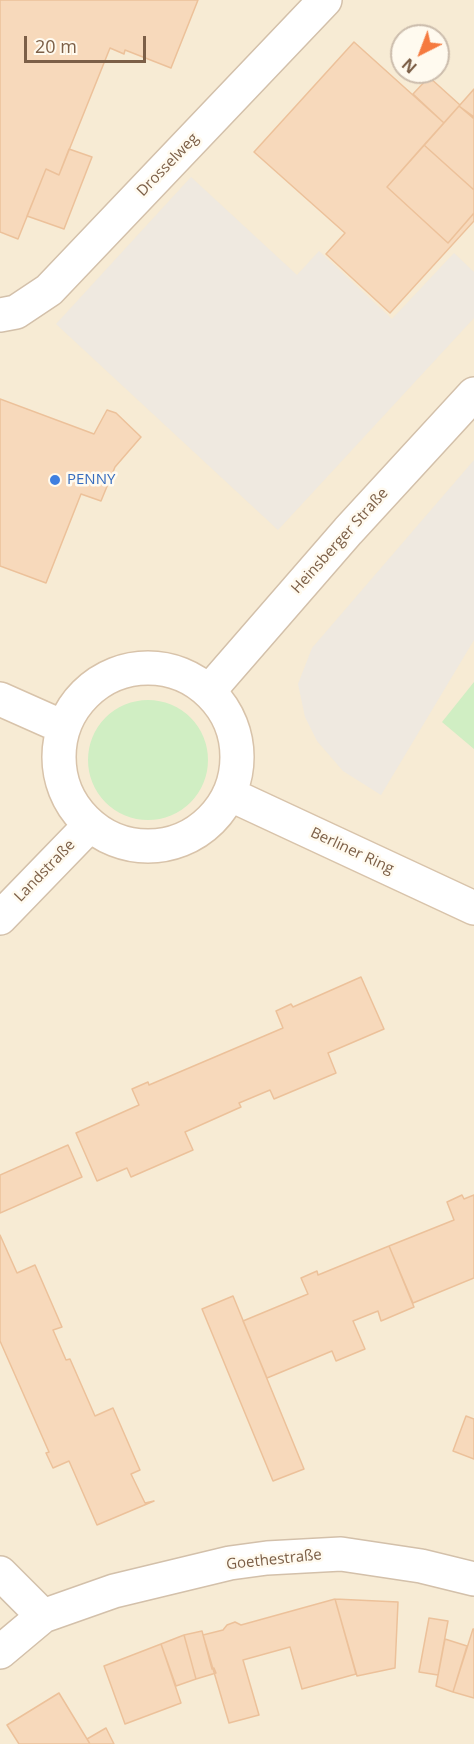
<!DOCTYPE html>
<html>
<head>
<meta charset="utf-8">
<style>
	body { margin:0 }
	#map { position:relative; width:474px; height:1744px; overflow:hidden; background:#fef8e7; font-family:"Open Sans",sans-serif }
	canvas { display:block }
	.north { position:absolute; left:390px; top:24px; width:60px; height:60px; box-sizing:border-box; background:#fffaef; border:2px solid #cbbcac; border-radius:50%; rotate:222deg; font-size:16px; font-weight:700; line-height:24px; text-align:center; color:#7c5f47 }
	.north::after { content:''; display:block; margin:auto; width:21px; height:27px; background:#f57a3f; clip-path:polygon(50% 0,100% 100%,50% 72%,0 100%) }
	.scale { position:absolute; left:24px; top:36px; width:122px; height:27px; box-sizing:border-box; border:3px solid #7c5f47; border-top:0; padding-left:8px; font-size:18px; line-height:21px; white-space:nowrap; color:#7c5f47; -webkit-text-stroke:4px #fffaef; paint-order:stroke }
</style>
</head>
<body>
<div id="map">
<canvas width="474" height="1744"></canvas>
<div class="north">N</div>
<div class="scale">20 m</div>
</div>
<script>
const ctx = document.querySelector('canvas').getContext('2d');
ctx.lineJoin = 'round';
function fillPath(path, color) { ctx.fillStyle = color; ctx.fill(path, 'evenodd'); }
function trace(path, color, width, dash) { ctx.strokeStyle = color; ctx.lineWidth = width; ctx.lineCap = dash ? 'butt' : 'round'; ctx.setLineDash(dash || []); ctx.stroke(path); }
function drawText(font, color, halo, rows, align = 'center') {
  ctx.font = font + ' "Open Sans",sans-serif'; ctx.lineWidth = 5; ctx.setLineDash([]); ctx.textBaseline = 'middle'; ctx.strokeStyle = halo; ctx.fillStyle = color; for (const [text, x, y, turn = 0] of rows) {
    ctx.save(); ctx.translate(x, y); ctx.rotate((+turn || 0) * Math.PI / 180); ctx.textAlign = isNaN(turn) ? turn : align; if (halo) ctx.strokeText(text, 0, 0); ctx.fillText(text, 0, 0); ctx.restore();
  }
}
fillPath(new Path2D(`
	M0,0H474V1744H0ZM402,36H438V72H402Z`), '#f7ebd4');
fillPath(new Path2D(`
	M191,177L297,275L319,251L392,319L454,253L474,272V318L278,530L56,324Z
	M474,460V640L381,795L343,771L317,741L305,717L298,684L312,648Z`), '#efe9e0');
fillPath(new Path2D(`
	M474,682V749L442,722Z
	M88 760a60 60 0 1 1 120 0a60 60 0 1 1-120 0Z`), '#d0eec3');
const building = new Path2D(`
	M0,0H198L171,68L125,50L124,54L110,48L59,175L46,169L18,239L0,232Z
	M354,42L444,123L387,187L448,243L474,213V221L390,313L326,254L345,233L254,152Z
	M429,77L460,105L444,123L413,94Z
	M474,89V117L473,118L459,106Z
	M459,106L474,117V190L424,145Z
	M424,145L474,190V213L448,243L387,187Z
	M69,149L92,157L64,229L27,216L46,169L59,175Z
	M0,399L94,434L107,410L116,413L141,437L115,467L101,501L81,494L46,583L0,566Z
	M361,977L384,1029L328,1053L336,1073L274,1099L270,1090L239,1103L241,1107L185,1132L193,1150L131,1177L127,1168L97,1181L76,1133L139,1105L132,1089L148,1082L149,1085L283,1028L276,1011L291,1004L293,1007Z
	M68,1145L82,1177L0,1213V1175Z
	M462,1195L464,1199L474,1195V1278L413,1303L389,1246L454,1220L447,1202Z
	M0,1235L17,1273L35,1265L62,1327L53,1330L66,1360L70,1359L95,1416L113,1408L140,1470L131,1474L145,1503L154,1501L97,1525L69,1461L53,1468L46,1453L49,1452L0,1341Z
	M389,1246L414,1307L381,1321L378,1311L353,1321L365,1349L336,1361L332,1351L267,1378L243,1321L308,1294L301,1278L317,1271L318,1275Z
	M233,1296L304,1469L273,1481L202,1309Z
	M466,1416L474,1419V1459L453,1451Z
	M335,1599L356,1674L302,1689L290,1647L243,1660L259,1715L229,1723L203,1635L223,1630L227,1625L235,1622L241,1625Z
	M335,1599L398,1602L395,1668L357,1676Z
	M429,1618L448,1621L438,1675L419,1672Z
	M473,1629H474V1698L453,1692Z
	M202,1631L212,1669L214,1668L216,1673L196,1679L184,1635Z
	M184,1635L196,1679L176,1686L161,1644Z
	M445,1639L467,1646L453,1692L436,1686Z
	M161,1644L181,1703L125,1724L104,1666Z
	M59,1693L90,1744H19L7,1725Z
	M106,1728L114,1744H90L87,1739Z`);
fillPath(building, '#f7d9bb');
trace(building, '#ecc19a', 1.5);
const minor = new Path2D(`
	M0,315L16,312L49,290L325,0
	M0,1573L43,1616
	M0,1652L43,1616L114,1591L230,1563L267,1558L341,1554L421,1566L474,1579`);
const tertiary = new Path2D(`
	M209,691L348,531L474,394
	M0,918L90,825`);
const secondary = new Path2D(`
	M59 757a89 89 0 1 1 178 0a89 89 0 1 1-178 0Z
	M0,699L63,727
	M229,794L474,908`);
trace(minor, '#d3c0aa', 36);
trace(tertiary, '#d3c0aa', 36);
trace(secondary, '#d8c3aa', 36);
trace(minor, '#fff', 33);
trace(tertiary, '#fff', 33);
trace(secondary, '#fff', 33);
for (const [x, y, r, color] of [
	[55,480,6,"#3f7fe0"]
]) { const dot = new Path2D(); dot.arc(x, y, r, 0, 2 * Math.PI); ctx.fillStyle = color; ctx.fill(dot); trace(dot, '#fffaef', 2); }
drawText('15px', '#7c5f47', '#fffaef', [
	["Drosselweg",168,165,-46],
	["Heinsberger Straße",340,541,-48],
	["Berliner Ring",352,851,25],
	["Landstraße",45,871,-46],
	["Goethestraße",274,1560,-6]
]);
drawText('15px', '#366cbe', '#fffaef', [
	["PENNY",67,480]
], 'left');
</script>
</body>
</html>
